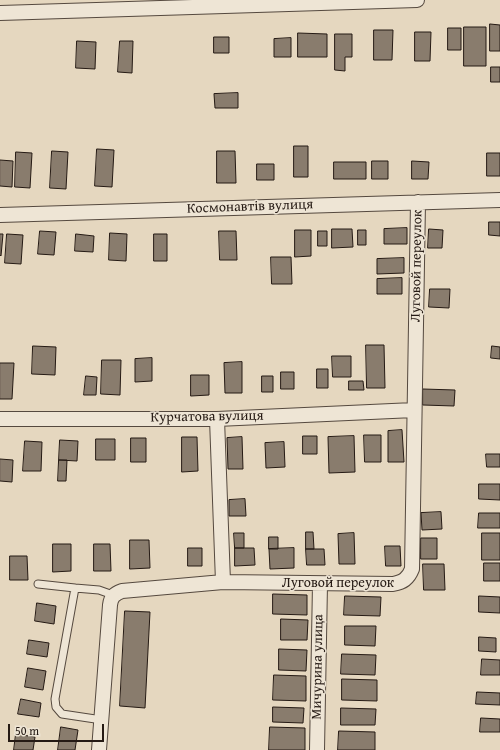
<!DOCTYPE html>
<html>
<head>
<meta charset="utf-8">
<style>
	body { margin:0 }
	#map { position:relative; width:500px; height:750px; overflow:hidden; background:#e5d7bf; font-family:"Gentium Book Plus",serif }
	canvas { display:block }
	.scale { position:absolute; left:8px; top:724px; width:96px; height:18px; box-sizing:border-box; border:2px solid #251a14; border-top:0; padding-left:5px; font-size:12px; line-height:14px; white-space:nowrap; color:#251a14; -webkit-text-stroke:3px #eee5d5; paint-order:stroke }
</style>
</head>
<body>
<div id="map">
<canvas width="500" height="750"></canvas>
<div class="scale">50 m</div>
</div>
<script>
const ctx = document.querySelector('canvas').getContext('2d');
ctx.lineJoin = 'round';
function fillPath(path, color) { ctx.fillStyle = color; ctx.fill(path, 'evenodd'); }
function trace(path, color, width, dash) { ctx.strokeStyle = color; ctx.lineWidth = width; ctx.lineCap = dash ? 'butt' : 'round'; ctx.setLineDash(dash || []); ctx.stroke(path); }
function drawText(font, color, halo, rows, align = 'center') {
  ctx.font = font + ' "Gentium Book Plus",serif'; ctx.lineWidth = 3; ctx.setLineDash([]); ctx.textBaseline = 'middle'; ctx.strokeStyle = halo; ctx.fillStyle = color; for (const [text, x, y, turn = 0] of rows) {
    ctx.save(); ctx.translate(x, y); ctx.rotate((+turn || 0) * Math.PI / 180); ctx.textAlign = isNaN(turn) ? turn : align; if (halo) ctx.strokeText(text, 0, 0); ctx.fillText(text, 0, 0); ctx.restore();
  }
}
const building = new Path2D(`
	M490,24L500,25V51H490Z
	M464,27H486V66H464Z
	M448,28H461V50H448Z
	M374,30H393L392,60H374Z
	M415,32H431L430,61H415Z
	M298,33L327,34V57H298Z
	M335,34H352V57H345V71L335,70Z
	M214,37H229V53H214Z
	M291,38V57H274V39Z
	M77,41L96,42L95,69L76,68Z
	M120,41H133L132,73L118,72Z
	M491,67H500V82H491Z
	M238,93V108H215L214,94Z
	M294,146H308V177H294Z
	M97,149L114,150L112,187L95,186Z
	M52,151L68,152L66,189L50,188Z
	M217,151H235L236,183H217Z
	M16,152L32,153L30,188L15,187Z
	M487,153H500V176H487Z
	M0,160L13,161L12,187L0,186Z
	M372,161H388V179H372Z
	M412,161L429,162L428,179H412Z
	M334,162H366V179H334Z
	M257,164H274V180H257Z
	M489,222H500V236L489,235Z
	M407,228V244H384V229Z
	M332,229H352L353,247L332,248Z
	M429,229L443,230L442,248H428Z
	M295,230H311V256L295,257Z
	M358,230H366V245H358Z
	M40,231L56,232L54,255L38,254Z
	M219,231H236L237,260H220Z
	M318,231H327V246H318Z
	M110,233L127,234L126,261L109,260Z
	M0,234H3L1,256L0,255Z
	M7,234L23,235L21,264L5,263Z
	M76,234L94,236L93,252L75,251Z
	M154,234H167V261H154Z
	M271,257H291L292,284H272Z
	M404,258V273L377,274V259Z
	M402,278V294H377V279Z
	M430,289H450L449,308L429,307Z
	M366,345H384L385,388H367Z
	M33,346L56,347L55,375L32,374Z
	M492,346L500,347V359L491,358Z
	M332,356H351V377H333Z
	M152,358V381L135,382V359Z
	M102,360H121L120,395L101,394Z
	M242,362V393H225L224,363Z
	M0,363H14L12,399H0Z
	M317,369H328V388H317Z
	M281,372H294V389H281Z
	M191,375H209V395L191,396Z
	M86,376L97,377L96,395H84Z
	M262,376H273V392H262Z
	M349,381H363L364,390H349Z
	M423,389L455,390L454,406L423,405Z
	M402,430L404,462H388V431Z
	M364,435H381V462H365Z
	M303,436H317V454H303Z
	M354,436L355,472L329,473L328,437Z
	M182,437H197L198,471L182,472Z
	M242,437L243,469H228L227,438Z
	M131,438H146V462H131Z
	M96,439H115V460H96Z
	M60,440L78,441L77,461L59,460Z
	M25,441L42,442L41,471H23Z
	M284,442L285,467L266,468L265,443Z
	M486,454H500V467H487Z
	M0,459L13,460L12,482L0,481Z
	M59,460H67L66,481H58Z
	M479,484H500V500L479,499Z
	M245,499L246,516H229V500Z
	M441,512L442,529L422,530L421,513Z
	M479,513H500V528H478Z
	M306,532H313L314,549H306Z
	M234,533H244V548H235Z
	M354,533L355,564H339L338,534Z
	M482,533H500V560H482Z
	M269,537H278V549H269Z
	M421,538H437V559H421Z
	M130,540H149L150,568L130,569Z
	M53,544H71V571L53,572Z
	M94,544H110L111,571H94Z
	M385,546H400L401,566H386Z
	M188,548H202V566H188Z
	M235,548H254L255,565L235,566Z
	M294,548V568L270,569L269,549Z
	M306,549H324L325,565H307Z
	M10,556H27L28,580H10Z
	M484,563H500V581H484Z
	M423,564H444L445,590H424Z
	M273,594L307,595V615L273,614Z
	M345,596L381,597L380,616L344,615Z
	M479,596L500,597V613L479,612Z
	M37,603L56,606L54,624L35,621Z
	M125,611L150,612L145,708L120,706Z
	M281,619L308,620L307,640H281Z
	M345,626H376L375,646L345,645Z
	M479,637L496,638V652L479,651Z
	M29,640L49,643L47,657L27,654Z
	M279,649L307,650L306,671L279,670Z
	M342,654L376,655L375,675L341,674Z
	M482,659L500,660V675H481Z
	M28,668L46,671L43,690L25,687Z
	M274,675L306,676V701L273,700Z
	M342,679L377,680V701L342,700Z
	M477,692L500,693V705L476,704Z
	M21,699L41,703L39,717L18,714Z
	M273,707L304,708L303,723L273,722Z
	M341,708L376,709L375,725H341Z
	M481,718L500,719V732H480Z
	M61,727L78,730L75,750H58Z
	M270,727L305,728V750H269Z
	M339,731L375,732V750H338Z
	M16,734L35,737L33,750H14Z`);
fillPath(building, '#897c6d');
trace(building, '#251a14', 1);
const service = new Path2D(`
	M38,584L75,588
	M102,720L62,714L56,707L55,699L75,588L99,590L113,595`);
const minor = new Path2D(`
	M0,13L417,0
	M0,215L500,200
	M0,419H217L414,410
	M217,419L223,582
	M99,750L110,605C111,597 114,594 122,591L223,582L393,584C403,582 408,579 412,569L418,202
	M317,750L320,584`);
trace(service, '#55493f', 9);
trace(minor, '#55493f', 16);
trace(service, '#eee5d5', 7);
trace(minor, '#eee5d5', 14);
drawText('14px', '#251a14', '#eee5d5', [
	["Космонавтів вулиця",250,207,-2],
	["Луговой переулок",417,266,-89],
	["Курчатова вулиця",207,417,-1],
	["Луговой переулок",338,583],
	["Мичурина улица",318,667,-89]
]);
</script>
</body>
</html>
